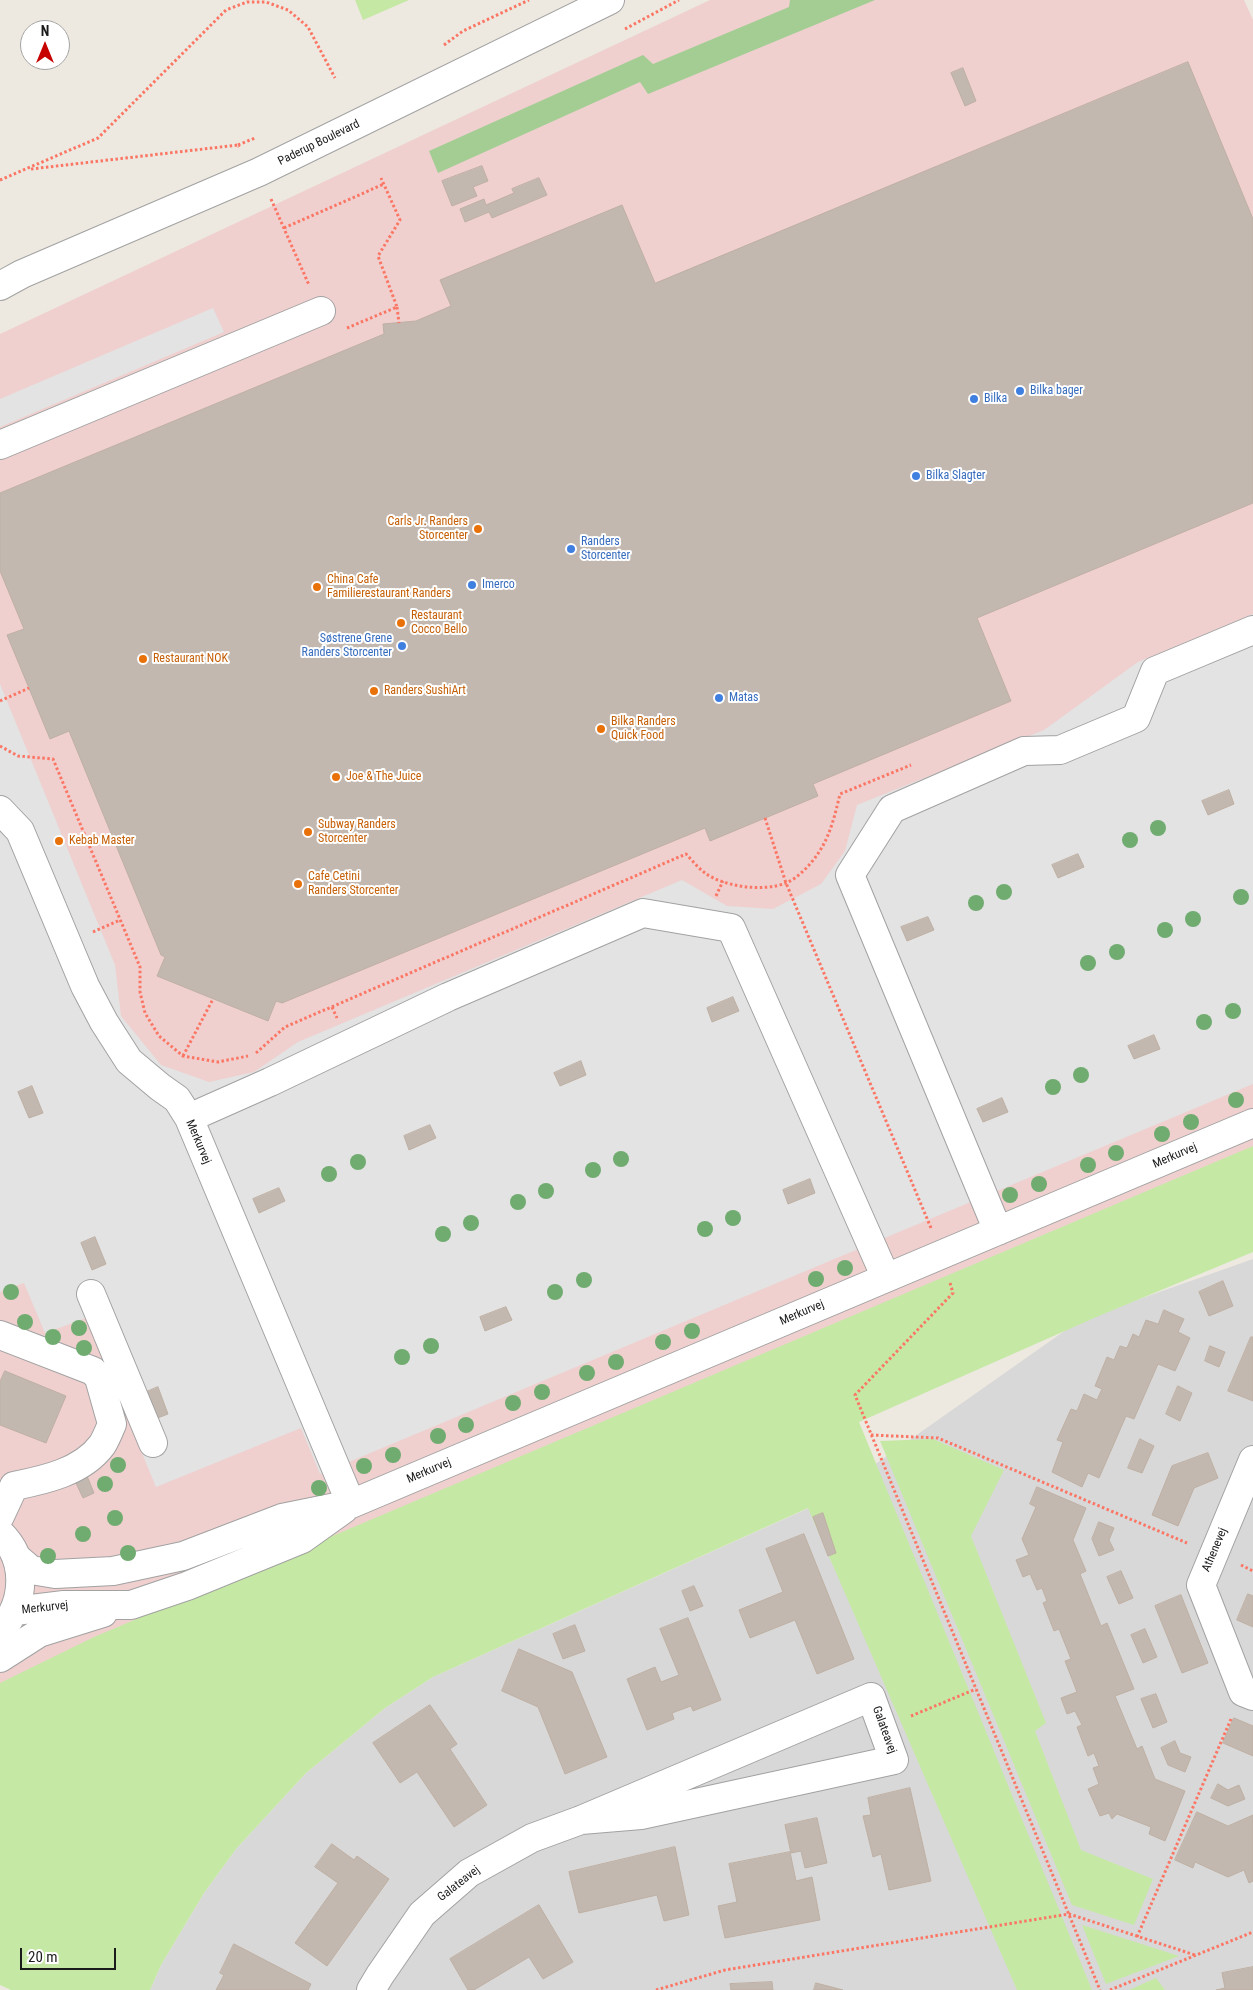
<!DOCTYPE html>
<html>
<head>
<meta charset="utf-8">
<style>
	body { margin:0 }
	#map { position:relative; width:1253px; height:1990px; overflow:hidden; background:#ede9e0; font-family:"Roboto Condensed",sans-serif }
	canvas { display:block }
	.north { position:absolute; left:20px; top:20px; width:50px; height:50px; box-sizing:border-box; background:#fff; border:1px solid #a4a4a4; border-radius:50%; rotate:0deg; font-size:14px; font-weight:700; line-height:20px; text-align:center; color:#1b1b1b }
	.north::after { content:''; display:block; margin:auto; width:18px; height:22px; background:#c70300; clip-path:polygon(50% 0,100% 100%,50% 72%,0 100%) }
	.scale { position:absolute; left:20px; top:1948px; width:96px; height:22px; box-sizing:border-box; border:2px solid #1b1b1b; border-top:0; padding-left:6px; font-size:15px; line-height:18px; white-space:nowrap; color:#1b1b1b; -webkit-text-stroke:4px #fff; paint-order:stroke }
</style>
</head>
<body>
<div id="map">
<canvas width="1253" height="1990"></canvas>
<div class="north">N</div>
<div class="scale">20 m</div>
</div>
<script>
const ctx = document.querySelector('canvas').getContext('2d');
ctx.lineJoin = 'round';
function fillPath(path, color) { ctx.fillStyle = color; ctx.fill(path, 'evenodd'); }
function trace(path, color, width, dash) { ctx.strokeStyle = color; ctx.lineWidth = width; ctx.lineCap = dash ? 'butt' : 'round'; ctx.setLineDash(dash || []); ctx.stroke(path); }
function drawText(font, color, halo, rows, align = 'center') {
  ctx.font = font + ' "Roboto Condensed",sans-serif'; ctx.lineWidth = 4; ctx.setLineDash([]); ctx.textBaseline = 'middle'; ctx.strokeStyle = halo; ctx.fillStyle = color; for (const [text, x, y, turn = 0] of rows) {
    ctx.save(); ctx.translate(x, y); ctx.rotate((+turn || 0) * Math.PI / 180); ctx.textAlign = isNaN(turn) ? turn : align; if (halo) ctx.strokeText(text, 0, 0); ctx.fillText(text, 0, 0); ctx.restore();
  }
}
fillPath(new Path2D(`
	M1253,1259V1990H150L161,1965L204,1893L236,1849L306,1773L385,1708L433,1677L820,1503L1080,1320Z`), '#d9d8d8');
fillPath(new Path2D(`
	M710,0H1244L1253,20V1162L0,1695V334Z`), '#efd0cf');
fillPath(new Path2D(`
	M355,0H409L363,20Z
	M1253,1146V1252L1101,1315L859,1422L1092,1990H1017L808,1508L433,1677L385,1708L306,1773L236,1849L204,1893L161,1965L150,1990H11L0,1985V1683L94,1637Z
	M933,1439L1004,1470L971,1536L1046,1723L1035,1731L1081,1850L1153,1879L1134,1925L1072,1905L880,1441Z
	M1082,1925L1179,1956L1106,1984Z
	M1156,1978L1165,1990H1129Z`), '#c5e9a5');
fillPath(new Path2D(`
	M790,0H875L648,94L640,82L438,173L429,151L643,55L653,64L789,7Z`), '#a4cd94');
fillPath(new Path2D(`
	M213,308L224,332L0,427V399Z
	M1253,614V1084L320,1474L301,1428L156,1487L86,1318L45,1333L24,1283L0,1292V684L115,965L121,1016L161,1065L209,1082L254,1072L298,1042L682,880L727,906L773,909L821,884L845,851L857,805L1044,730L1138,662Z`), '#e3e3e3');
const building = new Path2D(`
	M1188,62L1253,219V503L977,618L1011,701L813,784L818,796L710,841L705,828L282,1003L276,1001L268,1021L157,976L165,957L161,955L69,731L50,739L7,635L24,629L0,571V493L384,334L383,324L416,321L451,306L440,280L622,205L655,283Z
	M963,68L976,101L965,106L951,73Z
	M482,166L488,181L473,187L477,196L452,206L442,181Z
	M539,178L547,195L492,218L489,212L465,222L460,209L484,199L486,205L514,193L512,189Z
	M1229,790L1234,804L1208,815L1202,801Z
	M1078,854L1084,867L1058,878L1052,865Z
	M928,917L934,930L907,941L901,927Z
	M733,997L739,1011L712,1022L707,1008Z
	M1154,1035L1160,1049L1134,1059L1128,1046Z
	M581,1061L586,1075L560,1086L554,1073Z
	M32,1086L43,1113L29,1118L18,1092Z
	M1002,1098L1008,1112L983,1122L977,1109Z
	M430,1125L436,1138L409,1150L404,1136Z
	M810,1179L815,1193L788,1204L783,1190Z
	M279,1188L285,1201L259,1213L253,1199Z
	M95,1237L106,1264L92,1270L81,1243Z
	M1223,1281L1233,1306L1209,1316L1199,1292Z
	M506,1307L512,1320L485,1331L480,1317Z
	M1164,1310L1184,1319L1178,1332L1190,1338L1175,1371L1158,1364L1134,1419L1126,1416L1099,1478L1088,1473L1082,1487L1052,1472L1063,1442L1057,1440L1071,1409L1077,1411L1084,1394L1097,1400L1102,1389L1095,1386L1107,1357L1114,1360L1120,1346L1127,1348L1133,1334L1139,1337L1146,1320L1158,1324Z
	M1251,1337H1253V1401L1228,1391Z
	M1210,1346L1225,1352L1219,1367L1205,1361Z
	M5,1371L66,1396L46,1443L0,1425V1382Z
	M1178,1386L1192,1393L1180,1421L1166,1414Z
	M158,1387L168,1414L155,1419L144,1393Z
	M1140,1439L1154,1446L1142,1473L1128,1468Z
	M1208,1453L1218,1478L1194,1488L1178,1526L1152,1515L1172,1466Z
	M87,1476L94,1493L83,1498L75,1481Z
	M1037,1487L1086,1508L1073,1540L1086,1571L1080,1574L1101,1626L1107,1623L1134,1689L1115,1696L1137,1749L1142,1746L1155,1779L1185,1791L1165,1841L1149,1834L1151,1827L1117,1814L1112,1819L1109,1813L1100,1816L1088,1789L1099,1784L1093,1768L1099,1766L1094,1753L1088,1756L1077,1727L1082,1725L1075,1711L1067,1714L1061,1698L1077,1692L1065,1661L1071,1659L1059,1629L1054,1631L1043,1603L1047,1601L1042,1588L1037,1590L1030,1574L1023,1577L1016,1560L1029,1555L1022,1539L1036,1507L1030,1504Z
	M823,1513L836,1553L828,1556L813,1517Z
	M1099,1522L1114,1528L1109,1540L1114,1550L1099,1556L1092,1539Z
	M804,1534L854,1659L817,1674L795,1620L750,1638L739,1610L783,1592L766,1549Z
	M1121,1571L1133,1598L1119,1604L1107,1577Z
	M694,1586L703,1606L690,1611L682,1591Z
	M1248,1594L1253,1596V1627L1237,1620Z
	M1181,1595L1208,1663L1182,1673L1155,1606Z
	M688,1618L721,1700L693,1711L691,1706L672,1713L674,1719L647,1730L627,1679L655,1667L661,1682L679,1675L660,1629Z
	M575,1625L585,1651L563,1659L553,1634Z
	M1145,1629L1157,1657L1143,1663L1131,1635Z
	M519,1649L572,1672L607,1757L565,1774L538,1707L502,1691Z
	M1156,1694L1167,1722L1153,1728L1141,1699Z
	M430,1705L457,1744L450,1749L487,1805L454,1827L417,1772L400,1783L373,1743Z
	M1234,1718L1253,1726V1756L1223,1743Z
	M1175,1741L1180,1753L1191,1757L1185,1772L1168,1765L1161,1748Z
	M1218,1784L1228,1790L1239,1785L1245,1799L1228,1806L1211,1798Z
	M910,1788L931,1881L889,1890L881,1854L873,1857L863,1816L871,1815L868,1798Z
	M1197,1812L1228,1826L1253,1815V1881L1249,1883L1244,1870L1228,1877L1195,1862L1193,1868L1175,1860Z
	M817,1818L827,1863L805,1868L801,1851L791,1853L785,1825Z
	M332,1844L354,1860L357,1856L389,1879L327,1966L295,1943L338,1883L315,1867Z
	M675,1847L689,1915L664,1921L657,1895L579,1913L569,1872Z
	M790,1852L796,1881L812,1877L820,1920L725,1938L718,1906L737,1902L729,1864Z
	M539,1905L573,1962L543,1979L529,1957L474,1990H468L450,1959Z
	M234,1944L311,1984L308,1990H216L224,1975L220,1973Z
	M1253,1967V1990H1216L1225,1988L1222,1973Z
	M772,1982L773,1990H731L730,1984Z
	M816,1983L843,1990H814Z`);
fillPath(building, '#c2b8b0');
trace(building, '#bfb0a3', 1);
const minor = new Path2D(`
	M0,286L22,274L259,172L610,0
	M0,445L321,311
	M0,810L20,831L85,986L104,1022L129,1061L160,1087L177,1099L189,1118L351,1504
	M189,1118L270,1082L448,997L643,913L731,928L886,1278
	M998,1231L850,875L892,809L1024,751L1060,750L1136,718L1155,671L1253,630
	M91,1294L153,1443
	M0,1335L93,1371L99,1378L112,1424C109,1431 106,1439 102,1445C82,1472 44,1480 14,1486L0,1516
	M1253,1460L1201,1585L1243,1692L1253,1696
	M0,1533C28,1560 26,1603 0,1631
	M17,1558L31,1570L55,1574L113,1571L183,1556L282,1518L351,1504L1253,1123
	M15,1611L64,1605H131L187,1586L302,1539L344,1509
	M0,1658L39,1633L103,1613
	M371,1990L380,1975L422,1914L469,1873L532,1838L581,1820L871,1697L894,1760L641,1815L581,1820`);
trace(minor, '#a2a2a2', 30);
trace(new Path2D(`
	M625,29L679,0
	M444,45L463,31L529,0
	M238,145L255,138
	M31,169L238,145L239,147
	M0,180L98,138L226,10L247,2H266L288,10L308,27L335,78
	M271,199L309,285
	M284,228L384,184
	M397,307L399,323
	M347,328L397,307L378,256L400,220L381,178
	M0,701L29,688
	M0,746L18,756L53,759L140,967V992L145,1013L159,1036L183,1056L218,1062L248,1056
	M765,818L786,883L931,1228
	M716,896L723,881
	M93,932L120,920
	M332,1007L337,1018
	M256,1053L285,1027L686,854C692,860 698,868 705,873C724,887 764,892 786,883C798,878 810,865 817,855C830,837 835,815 840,794L911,765
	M183,1056L213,999
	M950,1283L953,1293L855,1395L1100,1990
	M871,1435L938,1438L1187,1543
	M1241,1565L1253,1571
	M911,1716L976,1689
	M1137,1937L1231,1719
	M656,1990L725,1970L1069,1914L1195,1955
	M1110,1990L1253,1932`), '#fb7664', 3, [2.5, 2.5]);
trace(minor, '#fff', 28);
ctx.fillStyle = '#70ab70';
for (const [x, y] of [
	[1158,828],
	[1130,840],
	[1004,892],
	[1241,897],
	[976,903],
	[1193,919],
	[1165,930],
	[1117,952],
	[1088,963],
	[1233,1011],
	[1204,1022],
	[1081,1075],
	[1053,1087],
	[1236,1100],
	[1191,1122],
	[1162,1134],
	[1116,1153],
	[621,1159],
	[358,1162],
	[1088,1165],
	[593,1170],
	[329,1174],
	[1039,1184],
	[546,1191],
	[1010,1195],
	[518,1202],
	[733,1218],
	[471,1223],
	[705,1229],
	[443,1234],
	[845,1268],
	[816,1279],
	[584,1280],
	[11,1292],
	[555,1292],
	[25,1322],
	[79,1328],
	[692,1331],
	[53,1337],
	[663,1342],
	[431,1346],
	[84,1348],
	[402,1357],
	[616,1362],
	[587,1373],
	[542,1392],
	[513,1403],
	[466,1425],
	[438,1436],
	[393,1455],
	[118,1465],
	[364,1466],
	[105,1484],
	[319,1488],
	[115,1518],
	[83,1534],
	[128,1553],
	[48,1556]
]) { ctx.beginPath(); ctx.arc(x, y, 8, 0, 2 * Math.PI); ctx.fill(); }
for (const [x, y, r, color] of [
	[1020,391,5,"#3f7fe0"],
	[974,399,5,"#3f7fe0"],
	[916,476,5,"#3f7fe0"],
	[478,529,5,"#e8710a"],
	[571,549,5,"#3f7fe0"],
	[472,585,5,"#3f7fe0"],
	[317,587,5,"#e8710a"],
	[401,623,5,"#e8710a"],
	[402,646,5,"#3f7fe0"],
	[143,659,5,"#e8710a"],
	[374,691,5,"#e8710a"],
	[719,698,5,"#3f7fe0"],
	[601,729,5,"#e8710a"],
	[336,777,5,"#e8710a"],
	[308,832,5,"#e8710a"],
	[59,841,5,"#e8710a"],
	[298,884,5,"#e8710a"]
]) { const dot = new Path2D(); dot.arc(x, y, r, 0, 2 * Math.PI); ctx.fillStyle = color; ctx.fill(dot); trace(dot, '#fff', 2); }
drawText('12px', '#1b1b1b', '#fff', [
	["Paderup Boulevard",319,143,-26],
	["Merkurvej",198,1142,67],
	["Merkurvej",1175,1156,-23],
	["Merkurvej",802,1313,-23],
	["Merkurvej",429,1471,-23],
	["Athenevej",1215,1550,-67],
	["Merkurvej",45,1608,-6],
	["Galateavej",884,1730,70],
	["Galateavej",459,1884,-38]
]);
drawText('12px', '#366cbe', '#fff', [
	["Bilka bager",1030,391],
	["Bilka",984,399],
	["Bilka Slagter",926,476],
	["Randers",581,542],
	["Storcenter",581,556],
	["Imerco",482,585],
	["Søstrene Grene",392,639,"right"],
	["Randers Storcenter",392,653,"right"],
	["Matas",729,698]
], 'left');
drawText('12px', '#c56008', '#fff', [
	["Carls Jr. Randers",468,522,"right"],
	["Storcenter",468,536,"right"],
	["China Cafe",327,580],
	["Familierestaurant Randers",327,594],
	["Restaurant",411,616],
	["Cocco Bello",411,630],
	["Restaurant NOK",153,659],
	["Randers SushiArt",384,691],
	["Bilka Randers",611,722],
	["Quick Food",611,736],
	["Joe & The Juice",346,777],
	["Subway Randers",318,825],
	["Storcenter",318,839],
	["Kebab Master",69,841],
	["Cafe Cetini",308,877],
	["Randers Storcenter",308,891]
], 'left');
</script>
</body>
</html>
